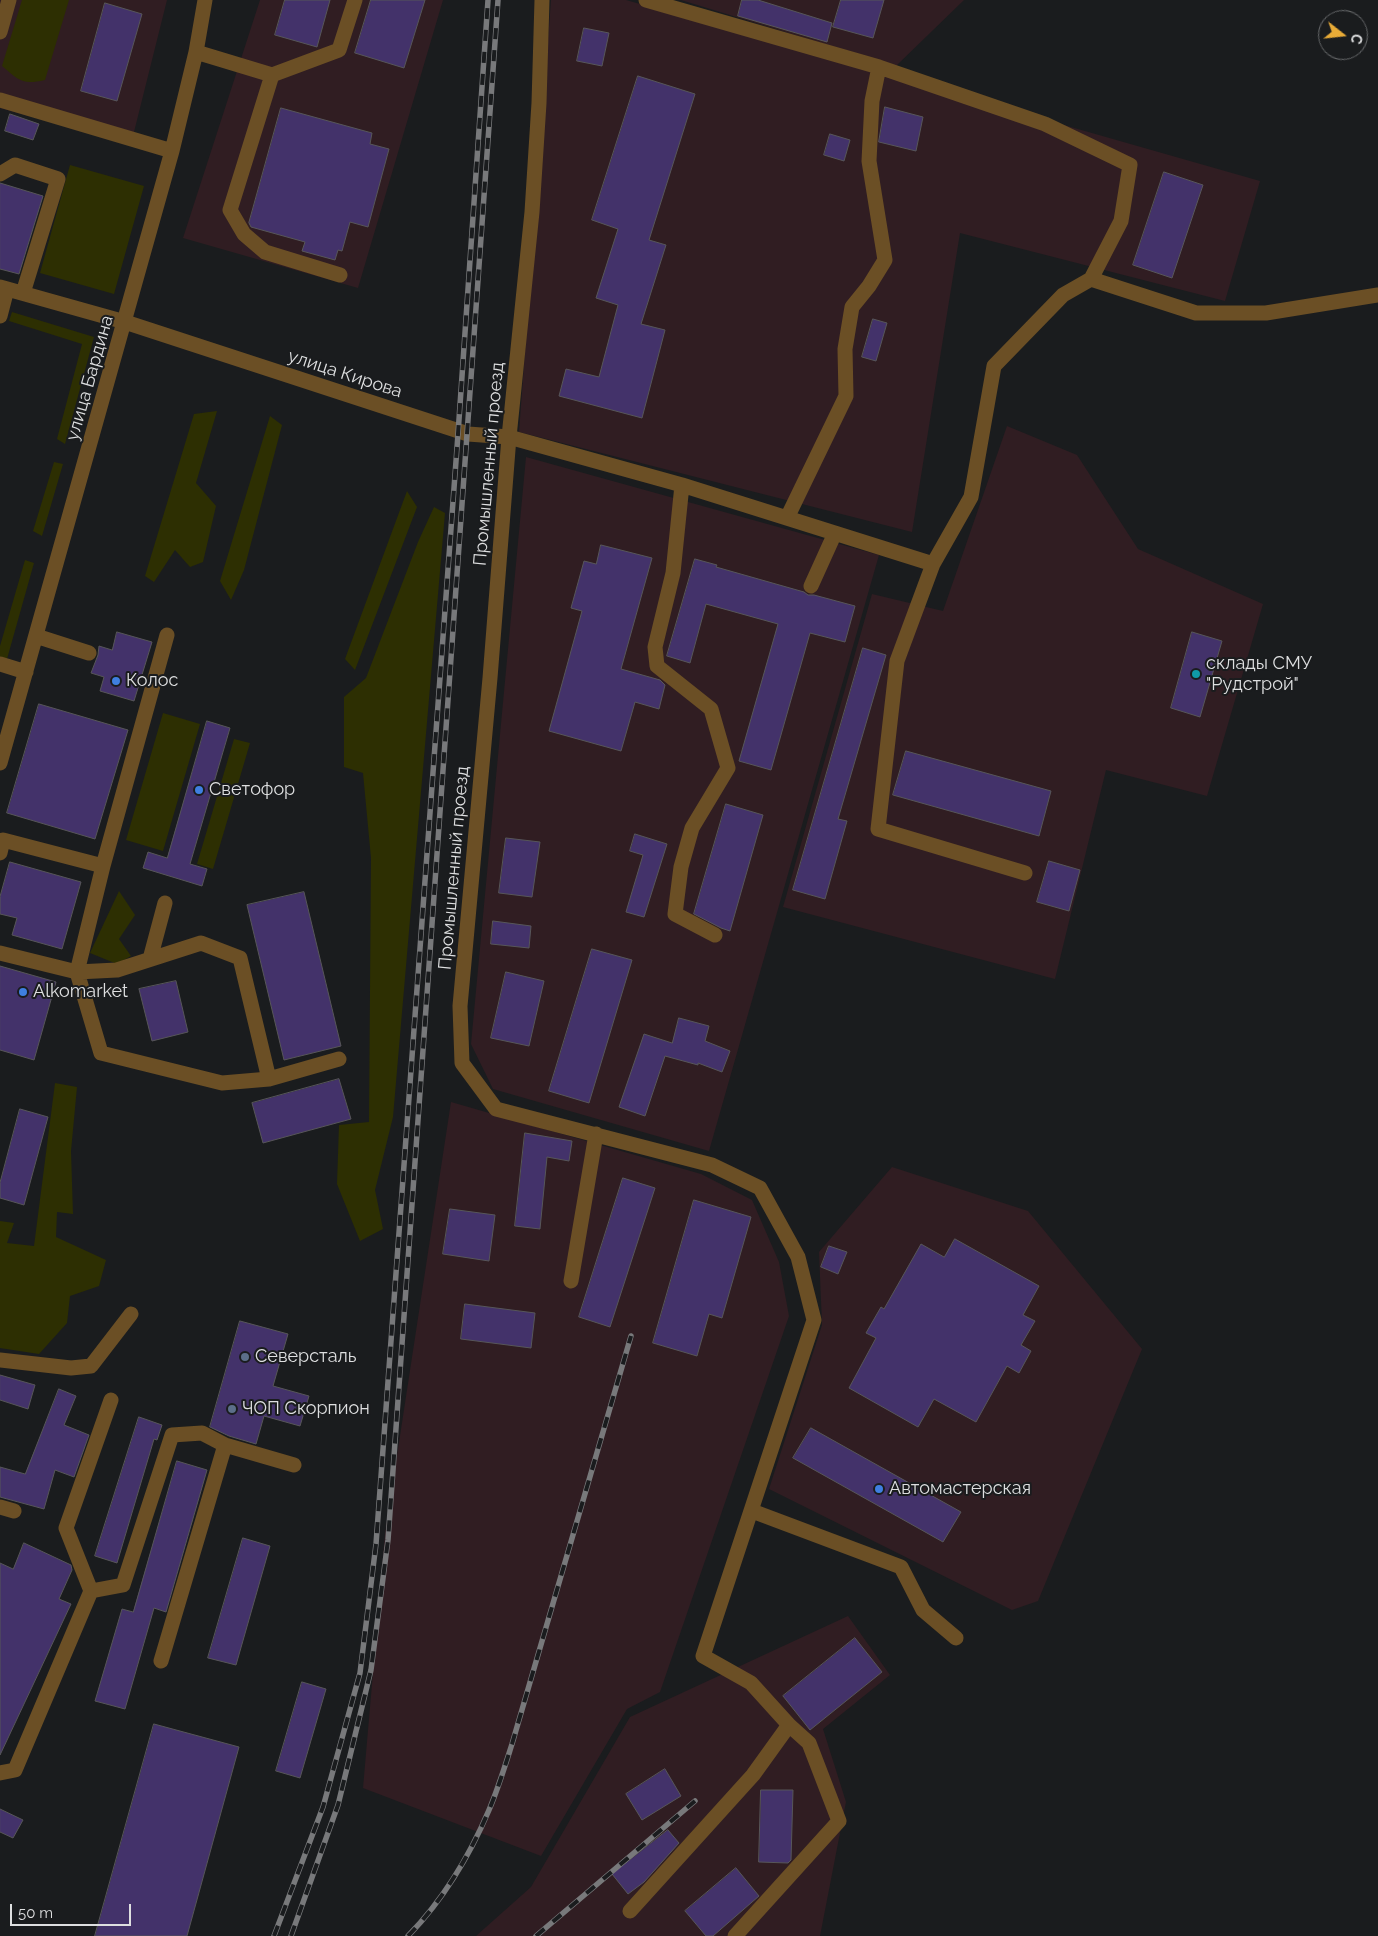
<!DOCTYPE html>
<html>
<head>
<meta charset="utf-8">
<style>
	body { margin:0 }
	#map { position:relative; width:1378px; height:1936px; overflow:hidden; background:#1a1c1e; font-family:Raleway,sans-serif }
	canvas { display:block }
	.north { position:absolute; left:1318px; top:10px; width:50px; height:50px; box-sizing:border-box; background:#1a1c1e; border:1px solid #686a6c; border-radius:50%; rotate:106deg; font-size:14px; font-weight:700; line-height:20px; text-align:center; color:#dedfe0 }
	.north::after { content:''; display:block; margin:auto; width:18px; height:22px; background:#e8ab37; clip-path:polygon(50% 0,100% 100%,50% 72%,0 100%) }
	.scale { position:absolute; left:10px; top:1904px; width:121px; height:22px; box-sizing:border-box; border:2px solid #dedfe0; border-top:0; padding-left:6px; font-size:15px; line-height:18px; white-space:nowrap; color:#dedfe0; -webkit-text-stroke:4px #1a1c1e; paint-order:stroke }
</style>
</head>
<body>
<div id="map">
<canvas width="1378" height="1936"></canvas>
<div class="north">С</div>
<div class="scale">50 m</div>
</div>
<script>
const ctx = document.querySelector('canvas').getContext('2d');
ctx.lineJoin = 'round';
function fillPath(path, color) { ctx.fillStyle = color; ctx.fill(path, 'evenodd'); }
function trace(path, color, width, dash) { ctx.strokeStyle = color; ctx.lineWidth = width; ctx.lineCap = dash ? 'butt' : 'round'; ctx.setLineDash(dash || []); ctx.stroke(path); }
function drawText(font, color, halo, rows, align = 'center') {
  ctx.font = font + ' Raleway,sans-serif'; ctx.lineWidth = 4; ctx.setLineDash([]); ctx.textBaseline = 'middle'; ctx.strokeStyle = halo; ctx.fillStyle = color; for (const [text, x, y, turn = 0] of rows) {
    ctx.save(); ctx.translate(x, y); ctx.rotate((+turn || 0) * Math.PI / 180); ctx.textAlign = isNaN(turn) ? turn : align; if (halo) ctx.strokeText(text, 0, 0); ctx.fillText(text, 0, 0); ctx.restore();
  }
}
fillPath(new Path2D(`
	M0,0H167L131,144L0,108Z
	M260,0H443L358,288L183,238Z
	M551,0H626L1260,181L1225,301L960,233L912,532L519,432Z
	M681,0H964L896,66Z
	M1007,426L1077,455L1138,549L1263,604L1207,796L1106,770L1055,979L783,907L872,594L943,611Z
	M526,457L879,555L709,1151L493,1089L471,1044Z
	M451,1102L701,1174L752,1200L779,1262L789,1316L660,1692L627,1709L541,1856L363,1788L385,1534Z
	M892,1167L1028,1211L1142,1349L1038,1601L1012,1610L769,1489L822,1325L819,1252Z
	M848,1616L890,1675L823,1729L846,1802L820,1936H476L531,1887L630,1717Z`), '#301d22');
fillPath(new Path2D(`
	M22,0H69L45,80C22,85 20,81 2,66Z
	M70,165L144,186L114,294L40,273Z
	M12,312L94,337L65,444L57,439L82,344L9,321Z
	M217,411L196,483L216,506L203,562L190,567L175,550L154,582L145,576L194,414Z
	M270,416L282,425L244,570L231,600L220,581Z
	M54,462L63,464L42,536L33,531Z
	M407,491L417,507L355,670L345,659Z
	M434,507L445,513L393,1117L375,1190L383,1229L360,1241L337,1184L339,1125L369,1122L371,858L363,773L344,767V697L366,678L418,542Z
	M25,560L34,563L7,659L0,657V646Z
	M163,713L200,724L163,851L126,840Z
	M234,739L250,743L213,869L197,864Z
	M119,891L135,915L119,939L131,956L117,964L90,953Z
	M55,1083L77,1087L71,1151L73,1214L57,1212L56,1237L106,1260L99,1286L70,1296L67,1323L39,1354L0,1348V1221L14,1223L7,1243L34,1246Z`), '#2d2f02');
const building = new Path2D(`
	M285,0H330L317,47L275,35Z
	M371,0H425L404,68L355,53Z
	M742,0H758L832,23L827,42L738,16Z
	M841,0H884L873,38L833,27Z
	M105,3L142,14L117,101L81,91Z
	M584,28L609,33L602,66L577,61Z
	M638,76L695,94L649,240L666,245L641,324L665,330L642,418L559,396L566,369L599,377L618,305L596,298L618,229L592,220Z
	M885,107L923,117L916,151L879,142Z
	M281,108L372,133L370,144L389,149L368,227L350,222L342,251L338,250L335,260L302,251L305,242L251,227L249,223Z
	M10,114L39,124L33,140L5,131Z
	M830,134L850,140L844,161L824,155Z
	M1164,172L1203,185L1172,278L1133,265Z
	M0,183L43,196L19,274L0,269Z
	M873,319L887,323L876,361L862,357Z
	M601,545L652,558L621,669L660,680L665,685L659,709L635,702L621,751L549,731L582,611L571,608L584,561L596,564Z
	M695,559L717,565L716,567L804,592L808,595H814L855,606L845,642L810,633L771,770L739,761L778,624L706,604L690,663L667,656Z
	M117,632L152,642L134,701L100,691L104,677L91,673L98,655L99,646L112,650Z
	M1192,632L1222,641L1200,717L1171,708Z
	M863,648L886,655L838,819L847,821L825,899L793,890Z
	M39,704L128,730L95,839L7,813Z
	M207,721L230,728L190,864L207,869L202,886L143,868L148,852L167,858Z
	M906,751L1051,791L1039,836L893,795Z
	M726,804L763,815L730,931L721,928L694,914Z
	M635,834L667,844L644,917L626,912L643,855L630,851Z
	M506,838L540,842L532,897L499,893Z
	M1049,861L1080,870L1069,911L1037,902Z
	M10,862L81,882L62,949L12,935L17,918L0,914V897Z
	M304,892L341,1046L284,1060L247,905Z
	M493,921L531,926L529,948L491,944Z
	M592,949L632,960L589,1103L549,1091Z
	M0,966L56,982L34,1060L0,1050Z
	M506,972L544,981L529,1046L491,1038Z
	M176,981L188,1032L152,1041L139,989Z
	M679,1018L709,1026L705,1041L730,1051L722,1072L698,1063V1065L665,1056L645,1116L619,1107L644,1034L672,1043Z
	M339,1079L351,1119L263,1143L252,1103Z
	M20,1109L48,1117L24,1205L0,1198V1183Z
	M525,1133L572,1141L569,1161L547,1157L540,1229L515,1226Z
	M623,1178L655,1188L610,1327L579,1317Z
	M694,1200L751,1217L722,1318L709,1314L697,1356L653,1343Z
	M450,1209L495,1215L489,1261L443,1254Z
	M955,1239L1039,1286L1023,1315L1035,1321L1021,1345L1031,1351L1019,1373L1007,1366L976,1422L934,1399L918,1427L849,1388L876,1338L866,1333L881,1307L884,1309L921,1244L944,1257Z
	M829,1246L847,1252L838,1274L821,1267Z
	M465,1304L535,1313L531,1348L461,1339Z
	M240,1321L288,1334L273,1386L309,1396L300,1426L264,1416L256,1444L229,1436L210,1427Z
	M0,1375L35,1385L28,1409L0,1400Z
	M59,1389L76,1396L64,1425L89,1435L74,1477L55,1470L44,1509L0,1497V1467L25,1474Z
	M139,1417L162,1425L157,1440L154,1439L117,1563L95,1556Z
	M811,1428L961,1512L943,1542L793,1458Z
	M177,1461L207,1470L166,1612L154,1608L125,1709L95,1701L122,1609L133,1612Z
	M243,1538L270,1546L236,1665L208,1658Z
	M24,1543L71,1565L72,1570L59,1599L71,1604L0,1755V1563L13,1569Z
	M855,1638L882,1672L810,1730L783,1696Z
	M302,1682L326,1689L300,1778L276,1771Z
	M154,1724L239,1747L187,1936H95Z
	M665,1769L681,1796L642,1820L626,1794Z
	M761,1790H793L791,1860L788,1863L759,1862Z
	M0,1809L23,1820L13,1838L0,1832Z
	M668,1830L679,1843L644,1882L628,1894L612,1874Z
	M736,1868L759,1896L713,1936H706L685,1911Z`);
fillPath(building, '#43326a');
trace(building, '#575659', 1);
trace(new Path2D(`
	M542,0L539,103L532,212L509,437L490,678L460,1006L462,1063L496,1109L712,1165L760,1188L798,1257L814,1320L703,1656L751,1683L789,1725L809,1743L839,1821L735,1936
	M646,0L879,67L1045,124L1130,165L1121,221L1091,279
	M0,32L9,0
	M196,52L272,75L339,50L355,0
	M272,75L230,210L244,234L265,252L340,275
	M0,100L172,151
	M0,174L15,165L58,179L23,293
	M0,287L125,322L468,434L509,437L682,485L933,564
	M0,316L7,289
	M682,485L673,573L655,647L657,666L711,709L728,768L692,828L681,867L675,914L715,935
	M787,518L846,396L845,349L852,307L869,286L885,260L869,161L872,101L879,67
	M811,586L835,533
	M36,636L89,653
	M0,664L26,672
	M0,763L172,151L196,52L205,0
	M0,853L3,840L103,866
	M1025,873L878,829L897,661L933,564L971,497L994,366L1063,295L1091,279L1196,313H1266L1378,295
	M0,953L77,972L103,866L167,635
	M150,959L165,903
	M269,1079L240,958L201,943L117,970L77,972L101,1053L222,1083L269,1079L339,1059
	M571,1281L596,1134
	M0,1360L71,1368L91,1366L131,1314
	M0,1507L14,1511
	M752,1511L901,1567L923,1610L956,1638
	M91,1591L123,1585L172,1435L202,1433L225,1445
	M161,1661L225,1445L294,1465
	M0,1773L15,1770L91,1591L66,1528L111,1400
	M630,1911L753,1775L789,1725`), '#6b4f25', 15);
const rail = new Path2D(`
	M274,1936L323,1807L360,1673L376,1544L458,434L488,0
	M291,1936L338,1805L371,1670L388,1540L498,0
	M408,1936C443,1900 470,1855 489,1810C498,1789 505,1766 512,1744L631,1336
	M536,1936L695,1801`);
trace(rail, '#78797b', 5.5);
trace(rail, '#1a1c1e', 4, [11]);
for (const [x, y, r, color] of [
	[1196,674,5,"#0f9aa8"],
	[116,681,5,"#3f7fe0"],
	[199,790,5,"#3f7fe0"],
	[23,992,5,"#3f7fe0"],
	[245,1357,5,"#5c6f8a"],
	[232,1409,5,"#5c6f8a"],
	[879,1489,5,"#3f7fe0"]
]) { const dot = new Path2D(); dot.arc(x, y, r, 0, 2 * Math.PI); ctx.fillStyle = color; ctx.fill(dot); trace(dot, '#1a1c1e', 2); }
drawText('18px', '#dedfe0', '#1a1c1e', [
	["улица Кирова",345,374,18],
	["улица Бардина",90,378,-74],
	["Промышленный проезд",489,464,-85],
	["Промышленный проезд",454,868,-85]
]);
drawText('18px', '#dedfe0', '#1a1c1e', [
	["склады СМУ",1206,664],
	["\"Рудстрой\"",1206,685],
	["Колос",126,681],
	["Светофор",209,790],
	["Alkomarket",33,992],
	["Северсталь",255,1357],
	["ЧОП Скорпион",242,1409],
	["Автомастерская",889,1489]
], 'left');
</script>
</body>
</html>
